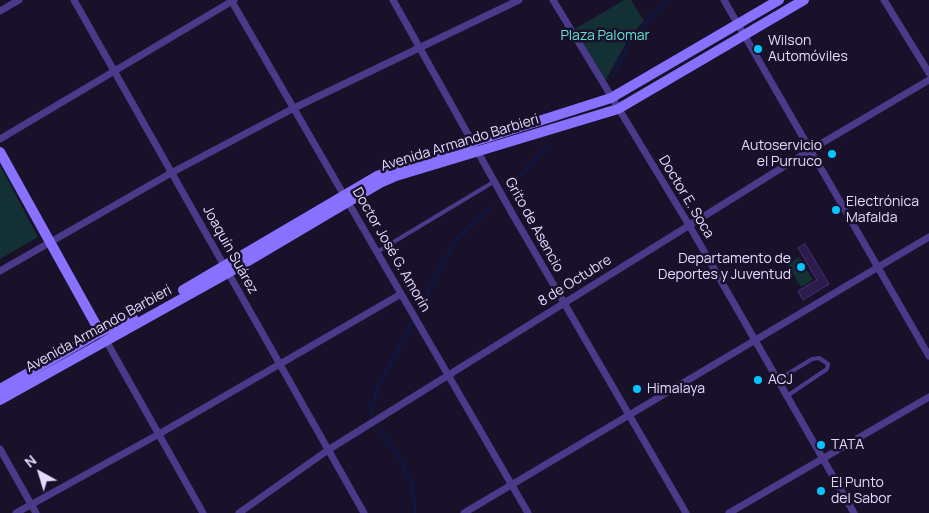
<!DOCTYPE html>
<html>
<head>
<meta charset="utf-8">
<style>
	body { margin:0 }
	#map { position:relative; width:929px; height:513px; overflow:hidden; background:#19102a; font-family:Manrope,sans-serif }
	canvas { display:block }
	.north { position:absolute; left:15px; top:448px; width:50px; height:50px; -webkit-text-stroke:4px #19102a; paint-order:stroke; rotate:321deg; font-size:14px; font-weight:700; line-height:20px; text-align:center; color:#e3daff }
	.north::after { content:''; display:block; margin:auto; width:18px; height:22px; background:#e3daff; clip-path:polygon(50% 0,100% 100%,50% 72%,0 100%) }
</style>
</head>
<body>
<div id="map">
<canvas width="929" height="513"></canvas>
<div class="north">N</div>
</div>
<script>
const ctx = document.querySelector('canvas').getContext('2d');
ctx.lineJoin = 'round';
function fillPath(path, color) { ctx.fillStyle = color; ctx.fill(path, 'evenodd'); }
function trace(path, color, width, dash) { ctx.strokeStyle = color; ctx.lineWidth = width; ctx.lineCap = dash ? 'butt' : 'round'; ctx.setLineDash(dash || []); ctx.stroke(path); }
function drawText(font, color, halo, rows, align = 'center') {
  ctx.font = font + ' Manrope,sans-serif'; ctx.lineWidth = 5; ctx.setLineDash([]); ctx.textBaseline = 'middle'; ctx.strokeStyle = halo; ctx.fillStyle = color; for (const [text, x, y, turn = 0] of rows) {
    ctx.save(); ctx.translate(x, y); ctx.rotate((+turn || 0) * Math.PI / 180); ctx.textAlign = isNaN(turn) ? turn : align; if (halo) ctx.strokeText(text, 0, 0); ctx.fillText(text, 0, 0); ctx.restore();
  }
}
fillPath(new Path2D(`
	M624,0H631L644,21L631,34L605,81L575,29Z
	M0,165L38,237L0,259Z
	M799,257L813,280L801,287L787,264Z`), '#133135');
trace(new Path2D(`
	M613,76L633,37L668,0
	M506,192L549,144
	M421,305L456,240L490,208
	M371,413L377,389L412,322
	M379,428C399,459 415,474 415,513`), '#0a194a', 2);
const building = new Path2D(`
	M805,244L829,284L803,300L798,291L817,280L798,248Z`);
fillPath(building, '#2c1c4c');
trace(building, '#472e78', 1);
trace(new Path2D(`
	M377,252L495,181
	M778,380L812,359L819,358L828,364L827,369L787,396`), '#493b8a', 4);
trace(new Path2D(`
	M74,0L364,513
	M231,0L528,513
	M393,0L513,215L686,513
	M553,0L689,225L854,513
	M724,0L929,356
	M884,0L929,73
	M0,11L19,0
	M0,139L234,0
	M0,271L171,173L294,108L519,0
	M104,337L203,513
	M0,449L36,513
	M16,513L159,434L401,294
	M239,513L328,450L812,149L929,80
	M464,513L929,237
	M729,513L929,397`), '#493b8a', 7);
trace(new Path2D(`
	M0,152L100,332
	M183,290L377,176L473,142L611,98L779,0
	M0,389L100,332L133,318
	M0,400L228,273L380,183L396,176L618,109L804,0`), '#8871ff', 10);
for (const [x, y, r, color] of [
	[758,49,5,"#06c4ff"],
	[832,154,5,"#06c4ff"],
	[836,210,5,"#06c4ff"],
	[801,267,5,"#06c4ff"],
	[758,380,5,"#06c4ff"],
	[637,389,5,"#06c4ff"],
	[821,445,5,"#06c4ff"],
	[821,491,5,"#06c4ff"]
]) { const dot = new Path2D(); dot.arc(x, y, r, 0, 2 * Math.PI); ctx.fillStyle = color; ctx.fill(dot); trace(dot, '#19102a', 2); }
drawText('14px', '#63e2d4', '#19102a', [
	["Plaza Palomar",605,36]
]);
drawText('14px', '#e3daff', '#19102a', [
	["Wilson",768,41],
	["Automóviles",768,57],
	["Autoservicio",822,146,"right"],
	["el Purruco",822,162,"right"],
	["Electrónica",846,202],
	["Mafalda",846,218],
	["Departamento de",791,259,"right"],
	["Deportes y Juventud",791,275,"right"],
	["ACJ",768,380],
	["Himalaya",647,389],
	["TATA",831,445],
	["El Punto",831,483],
	["del Sabor",831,499]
], 'left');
drawText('14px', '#e3daff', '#19102a', [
	["Avenida Armando Barbieri",460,143,-17],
	["Doctor E. Soca",686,197,59],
	["Grito de Asencio",534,225,61],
	["Joaquín Suárez",230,250,61],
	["Doctor José G. Amorín",391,250,60],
	["8 de Octubre",575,281,-32],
	["Avenida Armando Barbieri",99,329,-29]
]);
</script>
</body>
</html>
